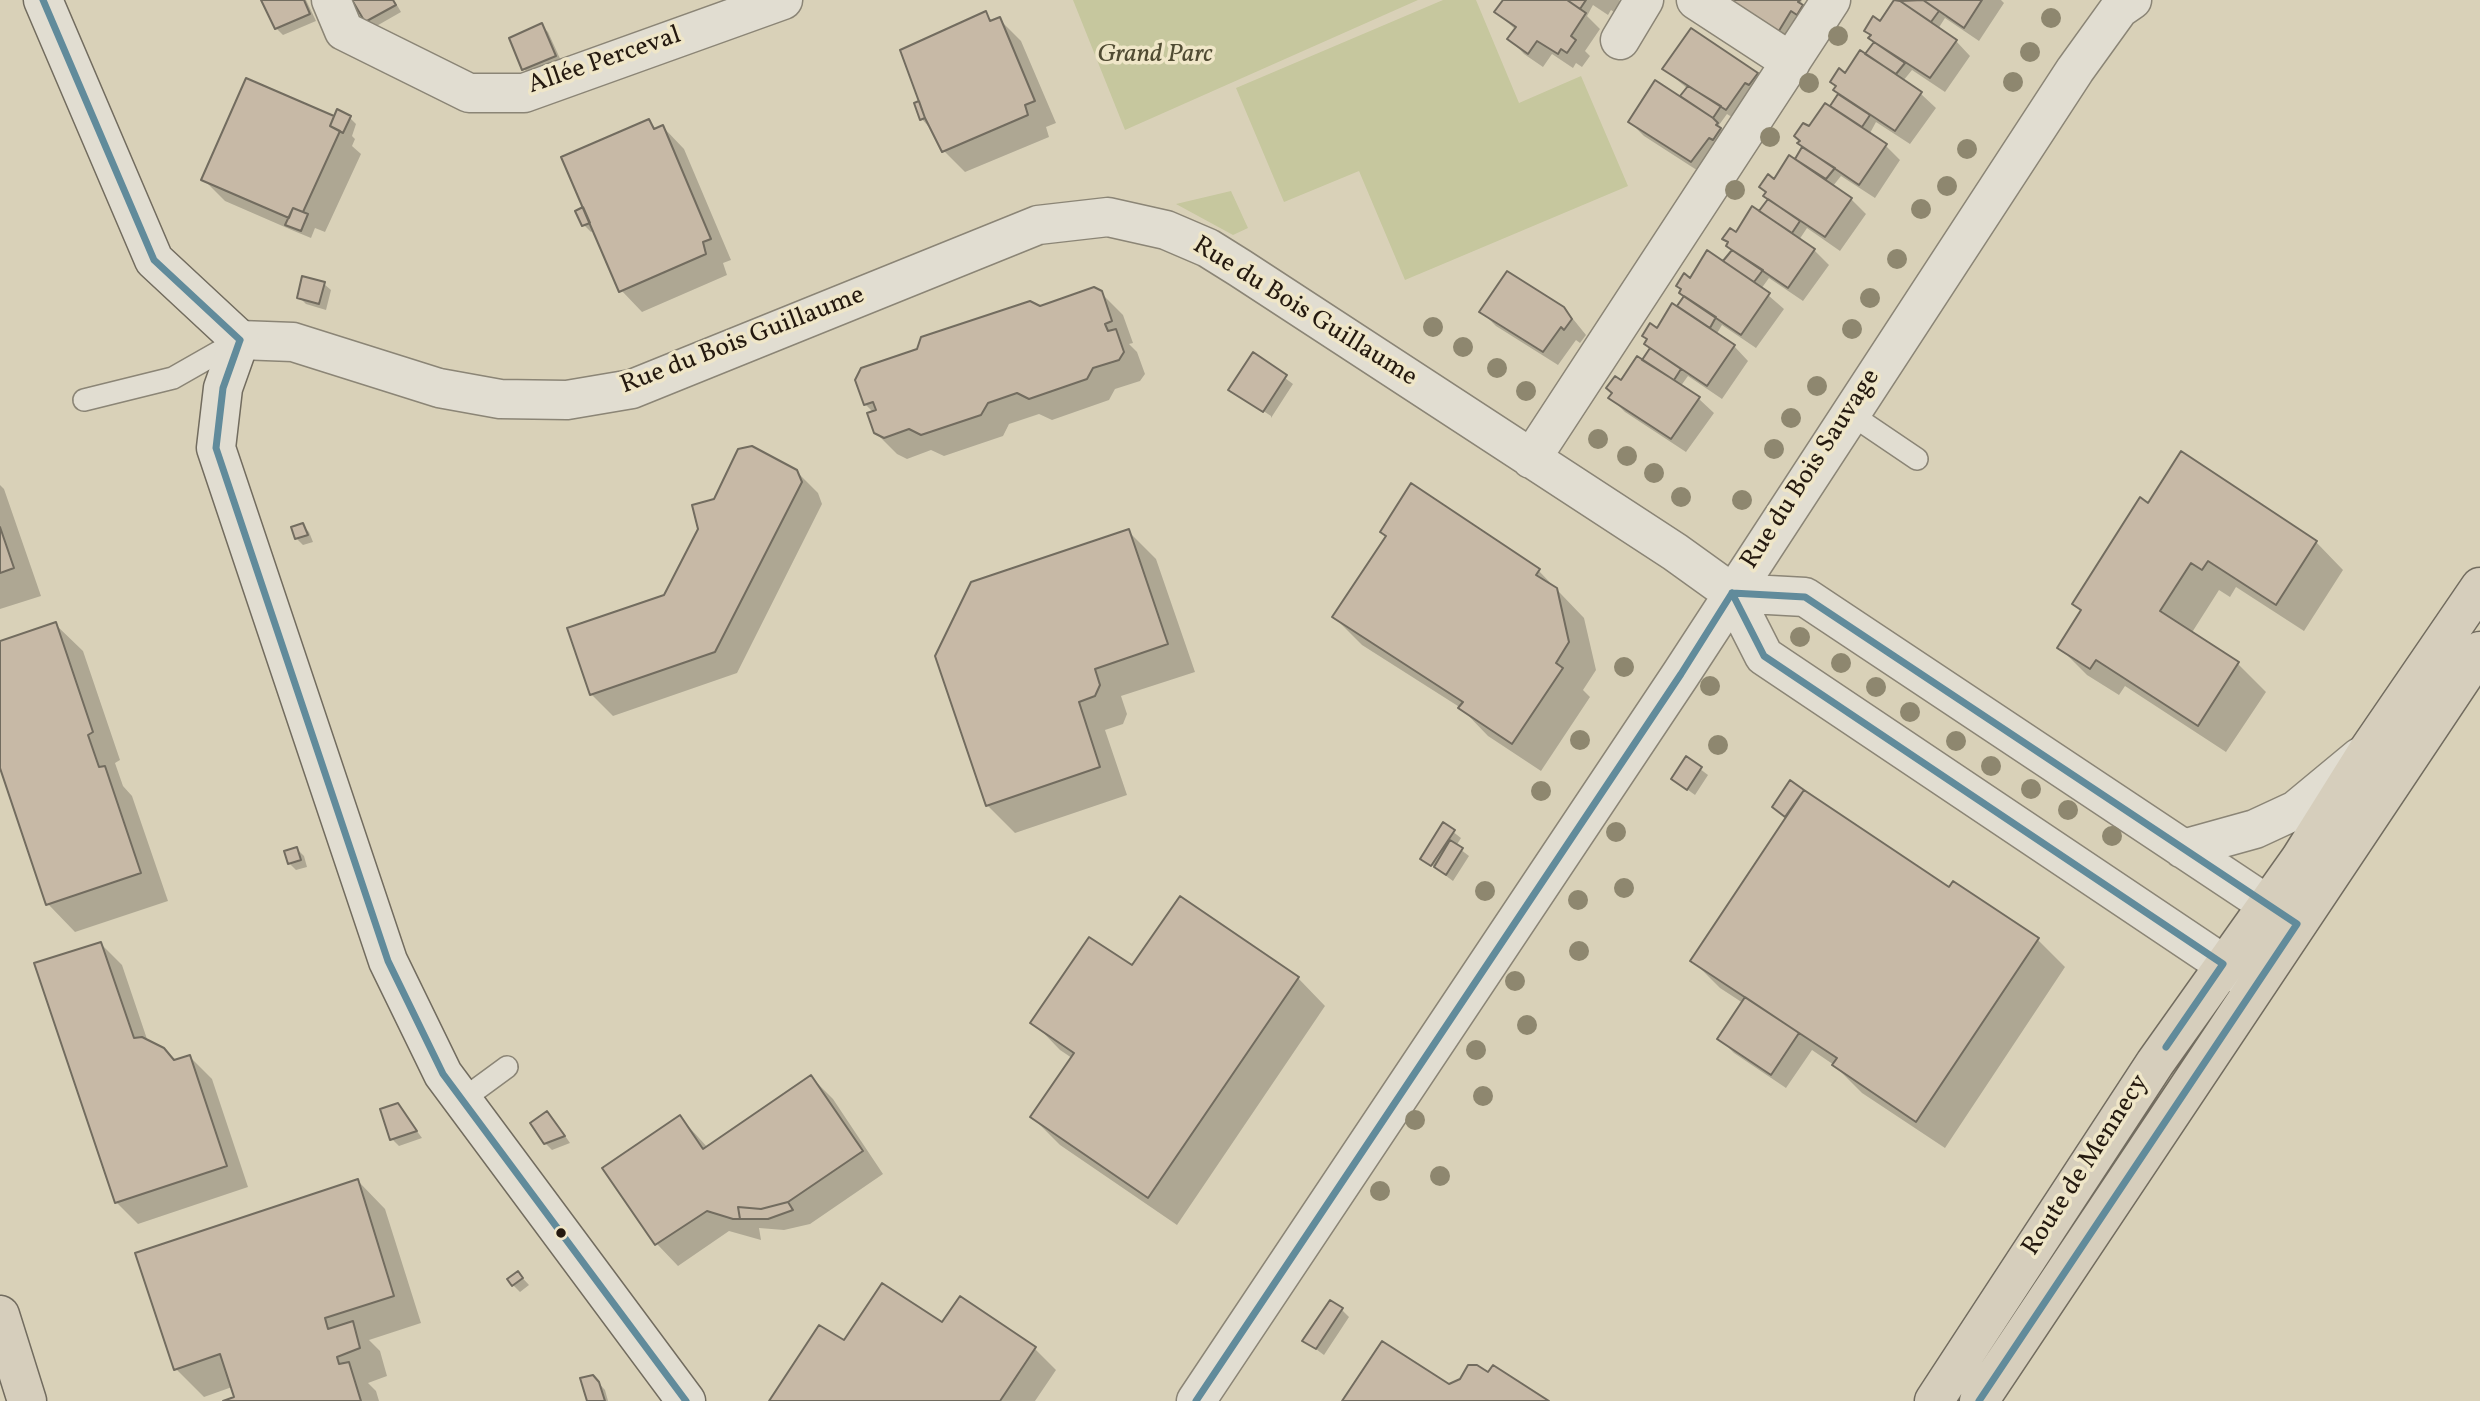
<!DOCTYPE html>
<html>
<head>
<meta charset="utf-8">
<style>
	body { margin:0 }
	canvas { display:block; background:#d9d1b8 }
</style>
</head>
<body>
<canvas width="2480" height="1401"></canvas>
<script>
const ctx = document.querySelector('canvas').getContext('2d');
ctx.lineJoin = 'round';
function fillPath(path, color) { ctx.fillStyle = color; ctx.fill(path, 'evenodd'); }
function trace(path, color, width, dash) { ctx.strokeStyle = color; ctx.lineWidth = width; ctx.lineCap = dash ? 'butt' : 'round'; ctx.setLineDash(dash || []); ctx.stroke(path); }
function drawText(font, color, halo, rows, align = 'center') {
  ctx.font = font + ' Vollkorn,serif'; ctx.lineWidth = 7; ctx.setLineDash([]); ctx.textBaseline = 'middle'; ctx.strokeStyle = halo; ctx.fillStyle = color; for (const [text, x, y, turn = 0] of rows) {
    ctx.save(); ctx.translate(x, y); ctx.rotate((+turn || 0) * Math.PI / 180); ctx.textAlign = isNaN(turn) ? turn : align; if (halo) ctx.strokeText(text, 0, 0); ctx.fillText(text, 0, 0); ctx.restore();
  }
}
fillPath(new Path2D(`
	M1073,0H1418L1125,130Z
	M1443,0H1476L1519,103L1581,76L1628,186L1405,280L1359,171L1284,202L1236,88Z
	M1231,191L1248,228L1233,235L1176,204Z`), '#c6c79e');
fillPath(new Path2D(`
	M263,0H306L316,21L283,35L276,28Z
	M354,0H394L401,12L373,28L366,21Z
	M1505,0H1619L1625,5L1618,15L1611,10L1608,15L1593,5L1587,16L1600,29L1585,51L1590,56L1582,67L1576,63L1573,68L1552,54L1543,67L1524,54L1510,39L1516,30L1496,12Z
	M1715,0H1802L1801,2L1814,15L1789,53Z
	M1902,0H2001L2004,3L1979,41L1945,18L1938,29L1956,41L1970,56L1945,92L1912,70L1903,81L1921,94L1936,108L1910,144L1876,122L1869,135L1886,146L1900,160L1875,198L1841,176L1833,186L1851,199L1866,214L1840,251L1807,228L1799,240L1814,250L1829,265L1803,301L1769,278L1761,289L1784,309L1756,348L1722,325L1716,335L1734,346L1748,361L1722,399L1688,376L1680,387L1699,399L1714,413L1686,452L1625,412L1611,398L1622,382L1643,362L1652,349L1644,336L1686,312L1685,297L1690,280L1730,268L1736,234L1766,218L1775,181L1795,161L1804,148L1799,143L1809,128L1839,112L1832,106L1840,95L1835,90L1875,42L1880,24L1909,7Z
	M985,13L993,22L999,19L1021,41L1056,123L1046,127L1049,137L965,172L944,151L932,124L928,126L922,119L921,101Z
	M541,25L548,32L562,63L531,76L524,69Z
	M1664,69L1757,74L1771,89L1741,123L1727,114L1719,125L1732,138L1706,176L1644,136L1630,122L1689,103L1682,96L1688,89Z
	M246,81L335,118L349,117L356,124L352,136L355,139L352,146L361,154L325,232L315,228L311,238L294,231L225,201L203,179Z
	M649,121L657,130L663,127L684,149L731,260L723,263L727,275L642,312L621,290L595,230L591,232L584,225L585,208Z
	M324,284L331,290L326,310L306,304L299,297Z
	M1101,293L1123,315L1133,343L1129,344L1137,352L1145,374L1140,381L1115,389L1109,400L1052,420L1039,414L1009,424L1003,436L944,456L931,450L907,459L897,454L875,432L874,413L865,404L1039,308Z
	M1481,311L1569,314L1586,335L1580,343L1576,340L1558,365L1496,326Z
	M1254,355L1293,384L1271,418V416L1236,393Z
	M796,471L818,493L822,504L737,673L613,716L591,694L665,597Z
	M0,485L4,489L41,596L0,609Z
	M2149,506L2316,542L2343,570L2304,631L2236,587L2230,597L2219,590L2191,634L2238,664L2266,692L2226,752L2125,686L2119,695L2087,675L2060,648L2082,612L2074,604Z
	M302,525L309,532L313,542L303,545L296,538Z
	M1128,531L1156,559L1195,672L1121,696L1127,714L1123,724L1105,730L1127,795L1015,833L987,805Z
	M1538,570L1584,618L1596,670L1583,690L1590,697L1541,771L1488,736L1461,708L1362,645L1334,617Z
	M55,624L83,651L120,760L115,763L123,786L132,796L168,901L75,932L48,904L0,763V643Z
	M1687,759L1708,775L1695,795L1673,779Z
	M1790,783L1950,889L2038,940L2065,967L1945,1148L1862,1093L1834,1065L1812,1050L1786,1088L1734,1053L1719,1038L1743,1003L1720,988L1692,960L1787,818L1781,814Z
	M1443,824L1461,838L1456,846L1469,856L1453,881L1422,858Z
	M297,849L304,856L307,867L296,870L289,863Z
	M101,944L122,965L148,1042L175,1061L190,1057L212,1079L248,1187L138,1224L116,1202Z
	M1132,968L1298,978L1325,1006L1177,1225L1060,1145L1032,1117L1072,1058L1060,1050L1033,1022Z
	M811,1077L833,1099L883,1174L810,1224L784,1230L759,1228L761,1240L729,1231L678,1266L657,1244L605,1168L680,1117L708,1148Z
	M398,1105L422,1138L399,1146L392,1139Z
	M547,1114L554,1120L570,1143L552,1150L545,1143Z
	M358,1181L385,1209L421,1323L369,1340L380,1351L387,1376L368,1383L376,1391L379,1401H228L236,1398L232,1387L204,1397L176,1369Z
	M518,1273L529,1285L520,1292L513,1285Z
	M1342,1310L1349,1317L1324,1355L1305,1341Z
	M943,1325L1034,1348L1056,1370L1035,1401H771L844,1343Z
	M593,1377L605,1390L608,1401H589Z`), '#0003');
const building = new Path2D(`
	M261,0H304L310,14L275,29Z
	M352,0H393L396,5L365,22Z
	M1503,0H1567L1586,13L1571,36L1576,40L1567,53L1561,49L1558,54L1537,41L1528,54L1507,39L1516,27L1494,12Z
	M1567,0H1586L1580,9Z
	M1714,0H1800L1798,2L1803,5L1797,15L1791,11L1774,39Z
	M1894,0L1900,1L1957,40L1930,78L1874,42L1868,38L1871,35L1864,31L1873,16L1880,21Z
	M1923,0H1982L1964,28Z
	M1923,0L1939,11L1931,22L1900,1Z
	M986,11L990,21L1000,17L1035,101L1025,105L1028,115L942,152L925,118L900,50Z
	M542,23L556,56L522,70L509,38Z
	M1691,28L1758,73L1749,85L1745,83L1726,110L1662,69Z
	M1874,42L1905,63L1896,74L1865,54Z
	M1860,50L1922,92L1895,131L1833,90L1836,86L1830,82L1839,68L1845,73Z
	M246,78L334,116L330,126L340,131L303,212L293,208L289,218L201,180Z
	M1655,80L1713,118L1718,123L1716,125L1721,128L1713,140L1709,138L1691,162L1628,122Z
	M1688,86L1721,106L1713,118L1680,96Z
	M1838,94L1870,115L1862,127L1830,106Z
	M919,101L925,118L920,120L914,103Z
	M1825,103L1887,144L1859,185L1797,143L1800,141L1794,136L1803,123L1809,126Z
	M337,109L351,116L343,133L330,126Z
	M649,119L654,129L663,125L711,239L703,242L706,254L619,292L561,157Z
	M1802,147L1835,168L1826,179L1795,159Z
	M1789,155L1852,198L1825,237L1763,196L1766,192L1759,187L1768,174L1774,179Z
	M1768,199L1800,221L1792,233L1759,211Z
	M1752,206L1815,249L1788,288L1726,246L1728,242L1722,239L1730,228L1736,232Z
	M583,207L590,223L582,226L575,211Z
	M293,208L308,214L301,231L285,225Z
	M1707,250L1770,293L1741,335L1679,293L1681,289L1676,286L1684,273L1690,278Z
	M1732,250L1763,270L1754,282L1723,261Z
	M1507,271L1564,307L1572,319L1564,330L1561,327L1543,352L1479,312Z
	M302,276L325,282L319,304L297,298Z
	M1094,287L1102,291L1112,321L1105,324L1108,331L1116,329L1124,352L1119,360L1093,368L1087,379L1029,399L1017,393L988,403L981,415L921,435L909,429L884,438L874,433L867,413L876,410L873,402L864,405L855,380L861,368L917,349L921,337L1030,301L1040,306Z
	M1684,296L1716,317L1710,328L1677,306Z
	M1672,303L1735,345L1707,386L1644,344L1647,339L1642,336L1650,323L1657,328Z
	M1650,348L1681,369L1674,380L1642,360Z
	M1253,352L1287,375L1263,412L1228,390Z
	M1637,356L1700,397L1671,439L1608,398L1612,393L1606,388L1615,376L1621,380Z
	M752,446L797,470L802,482L715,652L590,695L567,628L664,595L698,529L692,505L714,499L738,449Z
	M2181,451L2317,541L2276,605L2208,561L2202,570L2191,563L2160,611L2239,662L2198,726L2096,660L2090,669L2057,648L2081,610L2072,604L2140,497L2148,503Z
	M1411,483L1540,569L1536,575L1557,588L1569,642L1556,663L1563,668L1512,744L1458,708L1463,702L1332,617L1386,536L1380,532Z
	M303,523L308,535L295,539L291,527Z
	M0,527L14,568L0,573Z
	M1129,529L1168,644L1095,669L1100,685L1095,696L1079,702L1100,767L986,806L935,656L971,582Z
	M56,622L93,732L88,735L99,767L105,766L141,873L46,905L0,768V641Z
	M1686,756L1702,767L1687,790L1671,779Z
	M1790,780L1804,790L1785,817L1772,807Z
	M1804,790L1949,887L1953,881L2039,938L1916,1122L1832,1065L1837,1058L1690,961Z
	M1443,822L1455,830L1431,866L1420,859Z
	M1450,840L1463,848L1446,875L1434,867Z
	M297,847L301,860L288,864L284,851Z
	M1180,896L1299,977L1148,1198L1030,1117L1074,1053L1030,1023L1089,937L1132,965Z
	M101,942L134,1038L142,1037L164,1048L174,1060L190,1055L227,1166L115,1203L34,963Z
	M1745,997L1799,1033L1771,1075L1717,1039Z
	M811,1075L863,1151L788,1202L761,1209L738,1207L740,1219H733L707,1211L655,1245L602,1168L680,1115L703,1149Z
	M398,1103L417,1131L390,1140L380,1109Z
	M547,1111L565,1136L544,1144L530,1123Z
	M358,1179L394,1296L325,1318L328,1329L353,1321L360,1348L337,1357L339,1364L349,1362L361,1401H223L234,1397L220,1354L174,1370L135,1253Z
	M788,1202L793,1210L768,1219H740L738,1207L761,1209Z
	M518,1271L523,1278L512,1286L507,1279Z
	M882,1283L942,1322L960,1296L1036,1347L1000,1401H769L819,1325L844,1340Z
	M1330,1300L1343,1308L1316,1349L1302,1341Z
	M1382,1341L1449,1384L1460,1379L1468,1365H1477L1488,1372L1493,1365L1549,1401H1342Z
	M593,1375L599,1382L605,1401H587L580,1378Z`);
fillPath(building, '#c7b9a6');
trace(building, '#726c5f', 2);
const service = new Path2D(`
	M84,400L173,378L238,341
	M1849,413L1917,459
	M462,1100L507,1067`);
const minor = new Path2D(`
	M331,0L344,31L469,93H524L783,0
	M1696,0L1791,62
	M1620,40L1644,0
	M240,340L293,342L439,388L500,399L567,400L632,389L1038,225L1108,217L1166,230L1208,248L1240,268L1675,552L1732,593L1764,656L2253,984
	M1531,459L1831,0
	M1732,593L1805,597L2295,923
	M2183,849L2255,829L2296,810L2360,757
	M1196,1401L1681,674L2075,70L2119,9L2132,0`);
const secondary = new Path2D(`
	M43,0L154,260L240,340L223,388L216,448L388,961L443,1074L686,1401`);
const primary = new Path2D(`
	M0,1315L27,1401
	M1934,1401L2155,1063L2300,859L2367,752L2480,587
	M1979,1401L2480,651`);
trace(service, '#8b8576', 24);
trace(minor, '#8b8576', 41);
trace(secondary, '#726c5f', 41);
trace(primary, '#726c5f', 41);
trace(service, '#e1ddd1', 21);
trace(minor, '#e1ddd1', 38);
trace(secondary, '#e1ddd1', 38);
trace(primary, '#d6cebc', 38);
trace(new Path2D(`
	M43,0L154,260L240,340
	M240,340L223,388L216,448L388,961L443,1074L686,1401
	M1732,593L1805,597L2297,924L1979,1401
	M1732,593L1764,656L2223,964L2166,1047
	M1196,1401L1681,674L1732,593`), '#618b9b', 7);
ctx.fillStyle = '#8e876f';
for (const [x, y] of [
	[2051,18],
	[1838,36],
	[2030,52],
	[2013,82],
	[1809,83],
	[1770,137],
	[1967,149],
	[1947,186],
	[1735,190],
	[1921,209],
	[1897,259],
	[1870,298],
	[1433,327],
	[1852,329],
	[1463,347],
	[1497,368],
	[1817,386],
	[1526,391],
	[1791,418],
	[1598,439],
	[1774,449],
	[1627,456],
	[1654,473],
	[1681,497],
	[1742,500],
	[1800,637],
	[1841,663],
	[1624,667],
	[1710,686],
	[1876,687],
	[1910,712],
	[1580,740],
	[1956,741],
	[1718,745],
	[1991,766],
	[2031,789],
	[1541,791],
	[2068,810],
	[1616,832],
	[2112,836],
	[1624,888],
	[1485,891],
	[1578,900],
	[1579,951],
	[1515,981],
	[1527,1025],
	[1476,1050],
	[1483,1096],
	[1415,1120],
	[1440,1176],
	[1380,1191]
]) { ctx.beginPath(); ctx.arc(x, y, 10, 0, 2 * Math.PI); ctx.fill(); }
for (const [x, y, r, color] of [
	[561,1233,6,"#24190f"]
]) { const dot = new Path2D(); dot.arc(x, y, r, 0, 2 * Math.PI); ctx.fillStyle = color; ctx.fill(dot); trace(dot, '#efe6c8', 2.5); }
drawText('italic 26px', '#504b33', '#efe6c8', [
	["Grand Parc",1155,56]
]);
drawText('26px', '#24190f', '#efe6c8', [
	["Allée Perceval",605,62,-19],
	["Rue du Bois Guillaume",1304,313,32],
	["Rue du Bois Guillaume",743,342,-21],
	["Rue du Bois Sauvage",1812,470,-57],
	["Route de Mennecy",2087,1166,-57]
]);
</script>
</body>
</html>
